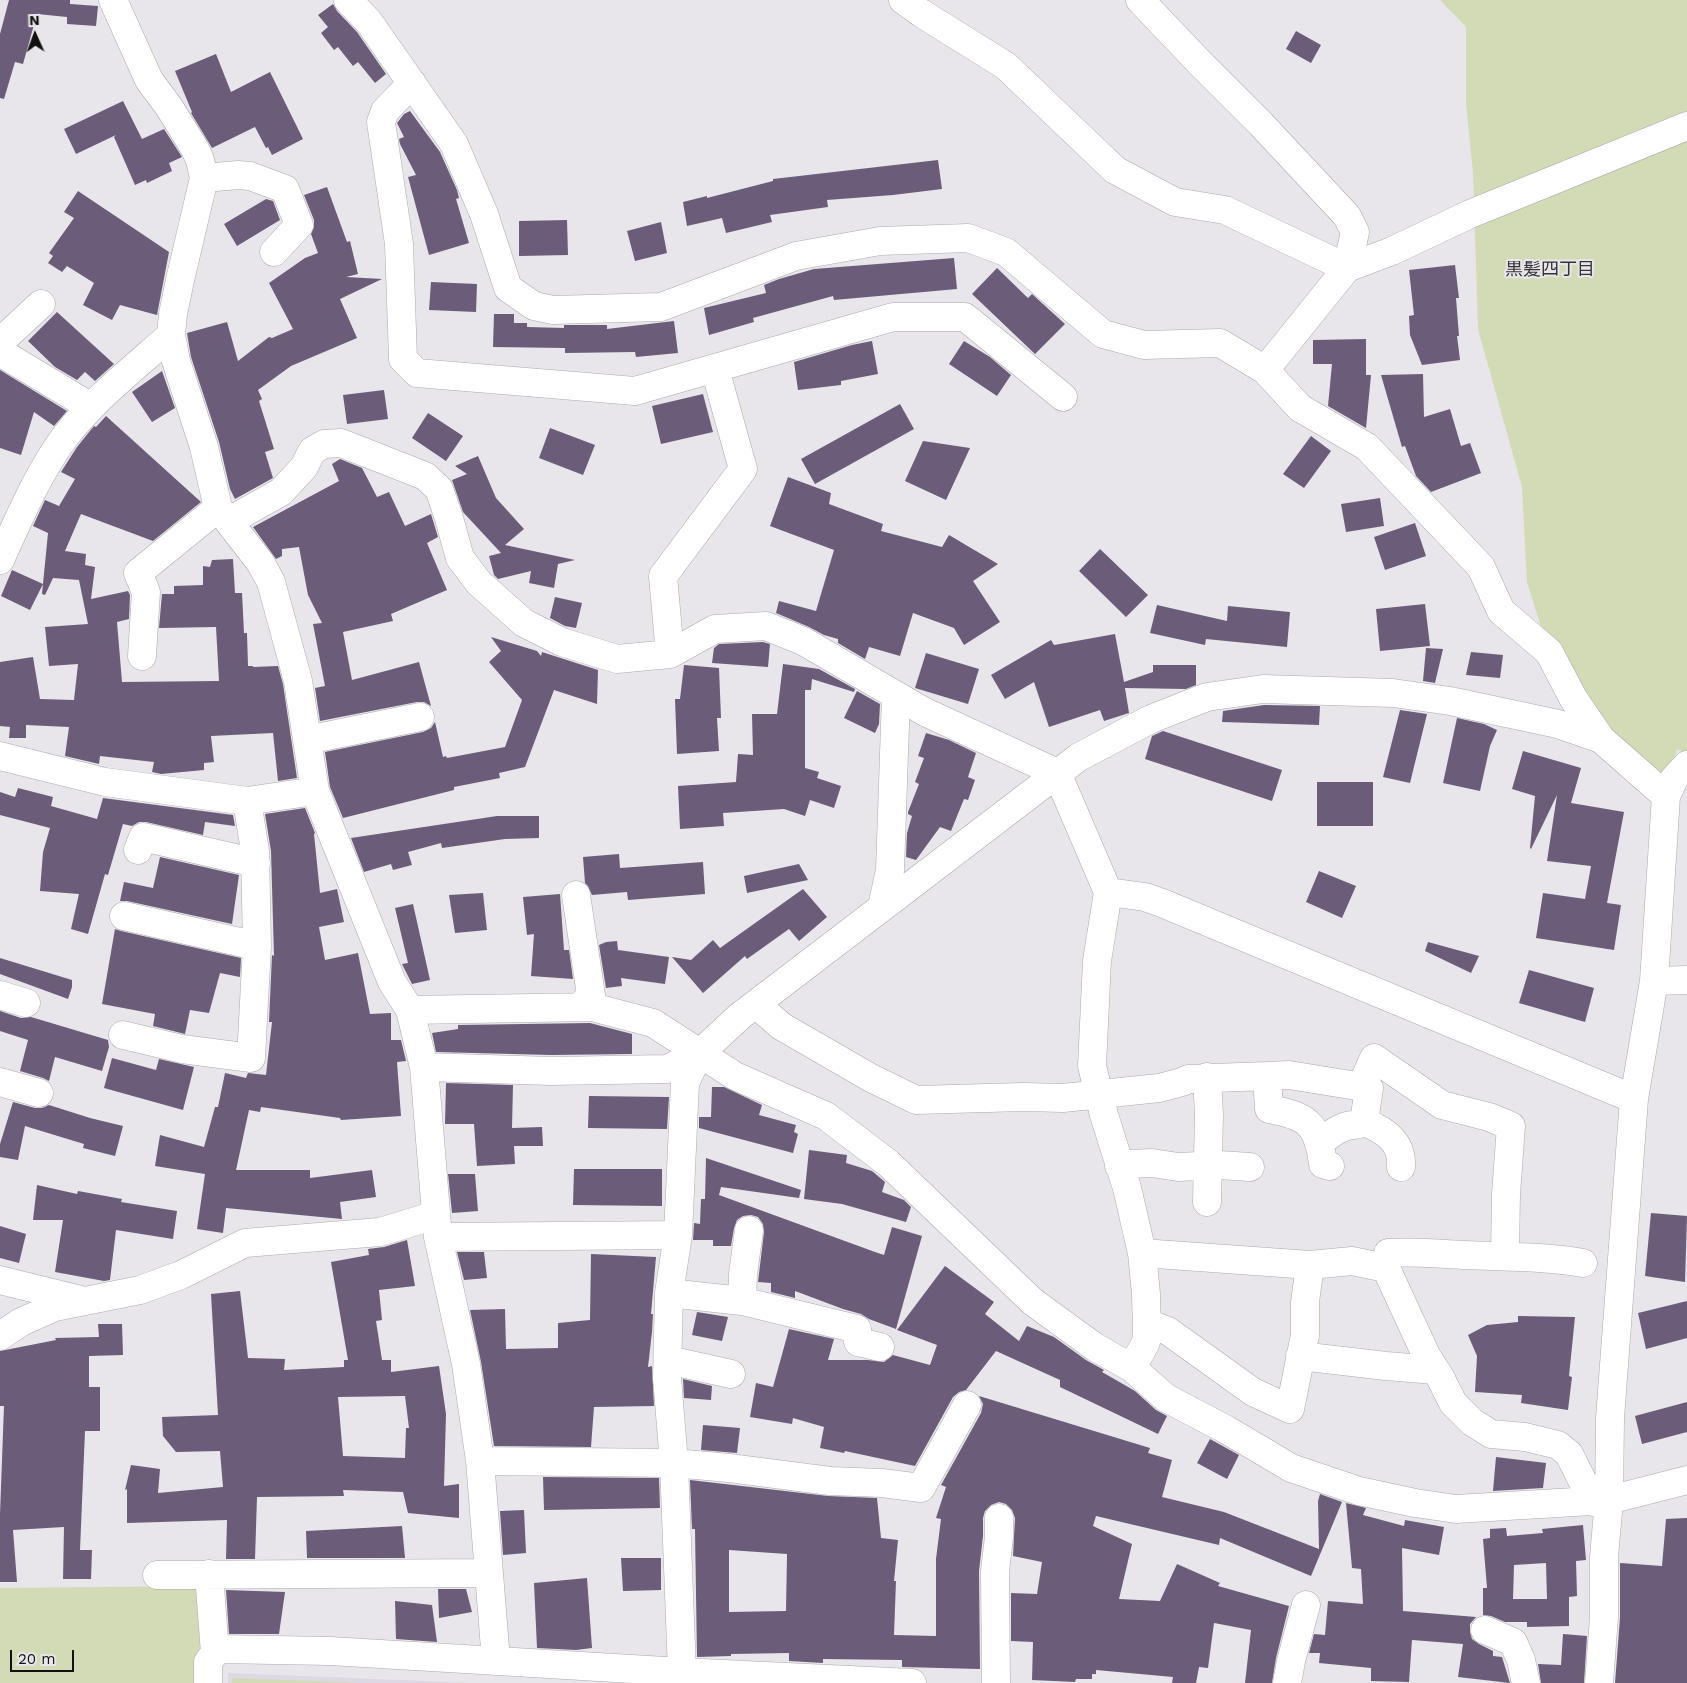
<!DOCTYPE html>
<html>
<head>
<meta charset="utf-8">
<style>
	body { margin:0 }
	#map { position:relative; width:1687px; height:1683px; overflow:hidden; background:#e8e6ea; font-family:"Work Sans",sans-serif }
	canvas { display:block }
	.north { position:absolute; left:10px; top:10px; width:50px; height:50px; -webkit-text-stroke:4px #e8e6ea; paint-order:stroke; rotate:358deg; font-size:14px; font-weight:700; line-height:20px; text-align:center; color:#111112 }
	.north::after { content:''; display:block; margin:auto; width:18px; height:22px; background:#111112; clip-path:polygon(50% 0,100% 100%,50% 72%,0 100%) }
	.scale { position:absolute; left:10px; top:1650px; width:64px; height:22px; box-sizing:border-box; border:2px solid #111112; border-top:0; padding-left:6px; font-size:15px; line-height:18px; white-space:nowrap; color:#111112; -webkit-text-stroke:4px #e8e6ea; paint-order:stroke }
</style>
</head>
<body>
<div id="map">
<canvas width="1687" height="1683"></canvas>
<div class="north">N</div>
<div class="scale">20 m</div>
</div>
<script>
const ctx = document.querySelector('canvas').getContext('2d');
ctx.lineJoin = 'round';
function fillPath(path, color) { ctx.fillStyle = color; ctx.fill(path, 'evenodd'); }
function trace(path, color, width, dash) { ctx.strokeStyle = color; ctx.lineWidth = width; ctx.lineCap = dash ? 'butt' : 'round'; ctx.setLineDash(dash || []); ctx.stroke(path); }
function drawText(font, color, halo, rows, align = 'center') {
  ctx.font = font + ' "Work Sans","Noto Sans JP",sans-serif'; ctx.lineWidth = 4; ctx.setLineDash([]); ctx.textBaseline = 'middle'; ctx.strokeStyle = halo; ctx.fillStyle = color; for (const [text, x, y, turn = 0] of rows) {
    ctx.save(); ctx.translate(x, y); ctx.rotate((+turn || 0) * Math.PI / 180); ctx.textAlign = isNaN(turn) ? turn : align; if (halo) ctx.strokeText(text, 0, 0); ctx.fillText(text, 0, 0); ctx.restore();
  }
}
fillPath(new Path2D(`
	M228,1673L474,1683H228Z`), '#ddd8e3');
fillPath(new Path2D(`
	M1440,0H1687V755L1677,749L1666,796L1601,739L1549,652L1527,582L1522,487L1478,329L1473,172L1466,104V27Z
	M207,1586L208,1683H0V1588Z
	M232,1678L364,1683H232Z`), '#d3dab6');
fillPath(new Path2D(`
	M9,0H70V4L98,6L96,26L67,24V17L37,14L23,64L15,62L4,99L0,98V34Z
	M333,4L337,11L357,32L386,74L375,83L358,62L353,66L338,47L334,50L321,33L328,27L318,15Z
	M1296,31L1321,45L1311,63L1286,49Z
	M216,54L231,92L270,72L303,139L272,155L268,147L266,148L255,127L212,148L191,113L192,112L175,71Z
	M123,101L142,139L164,129L182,157L169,163L172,171L147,183L146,180L135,185L114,137L116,135L76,154L64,129Z
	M410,111L440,152L457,190L459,198L456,199L469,243L429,255L408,177L416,175L400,144L399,139L404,137L397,123L404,114Z
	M938,160L942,189L893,195L827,200L828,207L770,215L772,222L726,233L722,218L687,226L683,202L707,196V198L773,181V179Z
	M327,187L347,242L350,241L358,274L346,277L382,279L340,299L357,338L291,366L258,390L262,399L259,401L274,449L265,452L273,478L235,499L230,489L219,442L191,357L187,333L227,322L238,361L269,337L272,338L293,329L269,283L305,258L318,253L311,234L314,227V220L304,195Z
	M78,191L169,252L157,315L120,305L112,320L83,305L94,283L67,266L62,272L48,263L53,256L49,253L74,218L64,212Z
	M266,199L273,201L280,220L237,246L224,224Z
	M567,220L568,255L519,256V221Z
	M661,222L667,253L635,261L627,231Z
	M954,258L957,289L834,300L833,296L753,318L754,322L709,335L704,308L766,293L764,285L779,279L814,269Z
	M1455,265L1459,298H1456L1459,336H1457L1460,360L1422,365L1410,335L1409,316L1414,315L1409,270Z
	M997,268L1028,298L1032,294L1065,324L1035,354L972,294Z
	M431,282L477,284L476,312L429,310Z
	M57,312L114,364L95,381L85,372L77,380L55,367L28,341Z
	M494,314H514V323H527V327L564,328V325H607V329L674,321L678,353L636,357L635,352L565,353V348L493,347Z
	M1366,339V375H1371L1366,428L1328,406L1332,364H1313V340Z
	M872,341L878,374L841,381V385L798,390L794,362L852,345Z
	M964,341L990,357L1011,375L997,396L949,364Z
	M0,370L67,411L54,426L34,412L21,455L0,448Z
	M162,371L175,408L152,422L132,392Z
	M1423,374L1424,417L1450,409L1461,446L1470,443L1481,473L1431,492L1416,476L1405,446L1402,447L1381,375Z
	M384,390L388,419L347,424L343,395Z
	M703,394L713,432L661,444L652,406Z
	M900,404L914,429L815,484L801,459Z
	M428,413L463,436L446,461L412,438Z
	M106,416L201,502L153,541L81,514L65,551L86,554L85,565L95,567L91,599L128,591L130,595L129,619L117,622L122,682L219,681L216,627L159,628L162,594H174V586L203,585V566L210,567L212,560L233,559L235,593H242L244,633H247L248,666H253V667L278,666L283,684L297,778L278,781L273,733L211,736L214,762L204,763V770L161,774L152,772L154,762L100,756L99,764L65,756L69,727L26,725V738H9L10,727L0,726V662L33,657L40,699L74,700L78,664L49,666L45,627L88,624L79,580L53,578L45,595L42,594L48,533L33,526L45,500L59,506L75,479L61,472L77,447L94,426L96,427Z
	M550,428L595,445L583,475L539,458Z
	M1311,436L1331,451L1304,488L1283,474Z
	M923,441L970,448L946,500L905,481Z
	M478,456L496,498L524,529L505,545L575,560L558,564L554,588L529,583L531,571L498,579L494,575L489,556L501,553L463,512L452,480L467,474L455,466Z
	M340,459L362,468L377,497L389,492L405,526L431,514L438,537L427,543L447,590L391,614L393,621L343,632L352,680L419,662L431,706L424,702H417L320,721L315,688L325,686L313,624L322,623L308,595L299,547L282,549V556L276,559L253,527L339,481L332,464Z
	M788,477L831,493L829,504L883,524L881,531L942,547L949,535L998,564L973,581L1000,622L964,645L954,628L913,613L900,656L869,647L865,659L838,643V639L824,635L809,627L776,613L779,601L816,611L834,550L770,526Z
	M1380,498L1384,526L1346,532L1341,504Z
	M1415,523L1426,556L1385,570L1374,537Z
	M1100,549L1148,595L1126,617L1079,571Z
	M12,570L43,584L30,610L1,596Z
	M555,597L582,603L576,628L565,626L550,618Z
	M1425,604L1430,646L1380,651L1376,609Z
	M1157,605L1227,621L1228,606L1290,612L1287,647L1206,639L1205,645L1150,633Z
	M1115,634L1124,682L1153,672V665H1196V685L1186,689L1125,688L1129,713L1104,721L1100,710L1049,727L1034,682L1005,699L991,675L1051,640L1054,645Z
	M491,637L537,651L541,656L542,652L598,670L597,704L554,690L525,767L499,773L500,778L454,787V790L343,818L330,787L325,752L423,732L431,728L435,722L443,757L446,756L447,758L505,747L522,700L489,662L501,651Z
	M763,642L770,644L768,667L712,663L714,648L719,644Z
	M1426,648L1443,649L1435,683L1423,681Z
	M1471,652L1503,655L1500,678L1466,675Z
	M926,653L979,669L968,704L915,688Z
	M783,664L819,669L855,689L854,692L812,679L811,690H805V768L819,772L817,778L841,786L834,808L810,800L805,816L784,809L723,813L724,826L680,829L678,786L736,782L738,754L753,755L752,714H777Z
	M684,665L719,668L721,718H717L719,751L677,754L675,699H680Z
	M857,691L880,704L879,724L875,733L844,718Z
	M1264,705L1320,706L1319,725L1222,722L1223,711Z
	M1400,710L1427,714L1410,783L1383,777Z
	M1457,718L1484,724L1497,730L1490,746L1480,791L1443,783Z
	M1163,731L1282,770L1272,801L1145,759L1152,736Z
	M926,733L949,740L976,753L968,777L975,780L968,800L964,799L951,831L940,827L916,860L906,857L907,833L912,816L908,814V812L919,784L915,782L924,758L918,756Z
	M1523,751L1581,768L1571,803L1624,812L1607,903L1621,905L1614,950L1536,938L1543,893L1585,899L1591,866L1547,861L1557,795L1531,849L1530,848L1535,796L1512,789Z
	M1317,782H1373V826H1317Z
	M18,788L53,797L51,806L97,819L103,798L233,815L235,826L205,822L203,835L146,822H139L132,826L123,824L108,875L105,874L88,934L71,929L79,894L40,891L43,852L50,828L0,815V792L15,797Z
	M305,808L315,833L314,834L320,893L337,889L344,922L319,927L325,960L358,953L370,1014L391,1013V1040H401L406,1061L397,1062L401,1116L341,1120L340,1118L261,1107L260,1112L249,1110L236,1170H310V1178L372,1170L376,1197L340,1202L342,1219L226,1208L223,1233L197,1229L205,1174L155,1166L160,1135L204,1147L215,1107H218L225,1073L246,1078L248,1073L266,1075L272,1022H269L272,955L274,956L271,851L265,814Z
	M497,816H539V838L505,839L442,848L441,843L408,852L412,865L393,870L391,864L364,872L351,838Z
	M619,854L620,868L703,862L705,894L628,900L627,892L592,895L588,886L585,883L583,857Z
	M160,857L239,875L232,924L127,901H120L124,882L153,888Z
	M799,864L808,880L747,893L744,876Z
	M1319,871L1356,886L1342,918L1306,902Z
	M803,889L827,917L799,941L789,929L747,959L745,956L703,993L672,957L691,960L713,940L720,948Z
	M483,893L487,930L455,933L449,895Z
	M560,894L564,950H569L573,979L531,976L534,934L527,935L523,897Z
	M413,904L430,980L412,984L402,964L408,963L395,908Z
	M115,929L121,931L241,958L240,977L220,973L209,1013L190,1010L185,1034L153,1026L155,1014L102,1004Z
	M617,941L618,950L669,957L665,984L621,978L622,986L606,988L599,945L606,942Z
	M1428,942L1479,956L1471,973L1425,951Z
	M0,958L72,980V987L68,999L0,974Z
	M1529,970L1594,988L1585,1022L1519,1003Z
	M0,1011L21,1018L31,1017L108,1040L109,1047L102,1071L55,1057L49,1081L43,1078L20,1071L28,1040L0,1031Z
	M590,1023L632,1034V1054L551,1055L436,1052L432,1033L458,1029V1025Z
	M112,1058L156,1070L159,1059L194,1067L183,1110L104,1088Z
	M446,1083L513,1085L512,1128L542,1127L543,1146H514L515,1164L477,1166L474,1124H445Z
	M712,1087H724L762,1105L759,1115L796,1125L794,1132L798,1134L793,1153L699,1128V1117H711Z
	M589,1096L669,1097L667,1129L588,1128Z
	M13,1102L35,1108H42L49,1105L90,1118L123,1126L115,1156L83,1148L84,1144L25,1126L18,1160L0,1157V1144Z
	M809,1150L847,1155L846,1163L872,1171L885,1182L882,1192L904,1200L911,1207L906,1222L842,1204L804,1199Z
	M706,1158L801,1190L799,1198L721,1187L719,1195L875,1252L884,1255L892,1227L922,1236L896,1329L869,1319L861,1314L843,1309L795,1291V1298L771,1292V1283L758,1282L764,1232L763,1224L758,1217L751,1215L743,1216L737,1220L734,1228L731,1246H713V1240H693L694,1223L700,1224L701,1199H705Z
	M574,1169H662V1206L573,1205Z
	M448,1174H475L478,1211L452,1213Z
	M37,1185L77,1194L78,1191L122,1199L121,1202L177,1211L173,1239L116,1230L110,1280L104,1281L55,1272L63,1220H33Z
	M1651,1213L1687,1216L1685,1282L1645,1276Z
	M0,1226L26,1234L19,1263L0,1258Z
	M407,1240L415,1286L379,1290L382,1320L376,1321L382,1360H391V1372L439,1366L446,1414L444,1486L459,1484V1518L408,1513L403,1492L343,1490L344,1496L257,1497L255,1559H226L227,1520L127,1523V1489L125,1490L131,1465L160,1469L158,1493L223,1487L220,1451L176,1452L163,1436L162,1417L218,1415L211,1294L240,1291L248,1358L285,1359L284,1370L344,1367V1360H348L331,1262L369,1255L368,1249L384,1247ZM405,1396L409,1428H406L405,1458L343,1456L338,1397Z
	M457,1252H484L487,1278L464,1280Z
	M591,1254L656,1257L651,1314H653L652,1332L648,1367L652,1366L654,1406L594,1407L591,1447L494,1446L481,1362L470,1310L505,1309L506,1349L558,1348V1323L590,1320Z
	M945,1266L994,1302L985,1314L1019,1341L1027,1326L1054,1337L1086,1360L1104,1370L1102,1372L1135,1391L1156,1410L1167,1416L1158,1434L1060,1387V1380L996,1351L966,1390L959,1392L953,1397L915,1466L845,1451L844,1453L820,1448L824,1427L793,1418L792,1424L750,1417L756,1383L773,1387L789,1329L834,1339L828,1360H868L884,1362L893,1355L930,1365L937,1345L897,1330Z
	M1687,1301V1338L1646,1349L1638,1313Z
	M697,1312L728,1317L722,1341L692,1335Z
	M1518,1316L1575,1317L1569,1376L1572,1377L1568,1410L1521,1403L1522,1395L1475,1392L1477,1356L1468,1335L1487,1325L1518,1322Z
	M98,1324H122L123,1355L89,1356V1387H100V1431H85L80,1550H92L91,1579H63L64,1527L13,1530L17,1582H0V1514L4,1406H0V1351L56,1340L55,1338L99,1337Z
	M683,1379L712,1386L711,1400L684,1398Z
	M979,1396L1150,1448L1148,1453L1172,1460L1162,1497L1224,1512L1319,1549L1318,1501L1320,1494L1342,1502L1311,1576L1220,1538L1219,1545L1096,1516L1093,1526L1132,1544L1119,1599L1160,1601L1177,1564L1220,1583L1218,1586L1289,1606L1276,1658L1272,1683H1245L1251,1630L1214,1623L1208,1668L1199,1667L1196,1683H1172L1173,1677L1096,1670V1674H1092V1679H1076L1075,1682L1032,1680L1033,1642L1011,1641V1593L1037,1594L1042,1562L1013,1556L1015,1518L1012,1510L1006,1504L999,1502L991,1505L985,1511L983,1518V1536L979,1571L980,1669L902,1667V1660L823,1659V1663L789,1661V1653L731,1654V1656L697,1657L695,1529H692L690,1480L828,1496L877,1498L881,1538L898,1540L894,1581H896L894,1635L936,1636V1559L941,1519L936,1518L946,1487L941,1485L981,1413L983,1404ZM729,1550L787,1554L786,1611L729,1612Z
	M1687,1402V1432L1642,1444L1635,1416Z
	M703,1425L740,1428L737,1453L701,1450Z
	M1210,1439L1239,1455L1227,1479L1197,1463Z
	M1496,1457L1546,1463L1543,1488L1493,1491Z
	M543,1477L659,1478L660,1508L544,1510Z
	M1346,1503L1366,1508L1363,1515L1404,1526L1405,1520L1444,1527L1439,1555L1402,1548L1403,1611L1476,1617L1470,1624V1632L1472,1639L1479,1644L1493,1651V1656L1502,1657L1510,1683L1458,1677L1463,1644L1412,1640L1409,1682L1371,1681V1668L1319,1663L1320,1653H1309L1314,1634L1325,1635L1328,1601L1363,1604L1361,1569L1352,1568Z
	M524,1510L526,1553L503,1555L500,1511Z
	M1687,1518V1683H1615L1620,1618V1563L1662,1566L1666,1519Z
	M1583,1525L1586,1560L1576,1561L1577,1596L1569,1597V1626L1527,1627V1622H1505L1491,1616L1483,1615V1588H1487L1483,1539L1490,1538V1529L1506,1528L1507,1536L1543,1533L1542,1529ZM1546,1563L1547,1599H1513L1514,1565Z
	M402,1526L405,1558H307L306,1531Z
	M621,1558H661V1590L623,1591Z
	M587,1578L592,1648L576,1650L537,1648L534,1583Z
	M438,1589H466L472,1612L439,1618Z
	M226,1590L285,1592L279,1634H229Z
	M395,1601L432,1605L437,1642L396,1639Z
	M1563,1634L1587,1636L1584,1683H1541L1538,1664L1561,1665Z`), '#6b5c7a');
const minor = new Path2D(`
	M113,0L149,80L169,107L195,149L200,160L204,178L180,280L173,314L171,335L176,361L204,447L218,508L260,562L271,582L298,681L315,791L392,982L410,1010L424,1067L438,1237L466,1364L480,1461L496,1661
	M348,0L369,22L454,144L484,214L508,288L534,306L553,310L661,307L796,256L880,241L968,238L1006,252L1103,334L1144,345L1220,343L1265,370L1300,408L1367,447L1481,567L1501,611L1549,652L1573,698L1601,739L1666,796
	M903,0L921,13L1006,66L1115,170L1175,202L1225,210L1347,268L1392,251L1470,214L1687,126
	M1140,0L1199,62L1261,124L1347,216L1355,232L1347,268L1265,370
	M412,83L385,111L381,122L399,244L403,359L417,373L635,391L893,317H965L1063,397
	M204,178L238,175L250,176L285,189L299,225L274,252
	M0,342L41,304
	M0,348L8,357L91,407
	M229,521L281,492L304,467L312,451L324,444L341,443L425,476L439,489L449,518L460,558L479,583L524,623L562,642L617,659L670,654L715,629L766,626L803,641L925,712L1057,773L1108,892L1097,961L1092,1066L1104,1115L1127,1188L1142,1253L1310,1265L1352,1261L1386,1268L1427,1357L1440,1377L1453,1403L1472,1422L1491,1434L1525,1437L1558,1445L1569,1454L1593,1502
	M0,560C19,519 37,475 64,438C94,399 134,368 171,335
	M670,654L663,576L743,469L715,369
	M142,656L146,592L138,573L218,508
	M307,740L420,717
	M0,756L105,782L247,801L315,791
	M138,850L143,837L256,863
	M1108,892L1145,897L1162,903L1634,1099
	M576,895L591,995L580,1007
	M882,907L890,870L896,696
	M124,916L257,946
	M1654,981L1687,980
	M0,995L26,1003
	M756,1004L781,1026L871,1078L916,1100L1023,1097L1063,1098L1159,1088L1182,1082L1188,1079L1267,1076L1269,1109C1307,1116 1318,1123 1323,1164L1330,1166
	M410,1010L592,1007L653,1023L735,1076L826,1116L888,1163L1033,1302L1095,1347L1132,1368L1166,1398L1227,1430L1291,1468L1359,1491L1415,1503L1456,1509L1609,1500L1687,1480
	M123,1035L182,1049L251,1058L257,946L255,851L247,801
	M424,1067L551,1071L667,1069L699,1054L740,1016L1079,757L1151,719L1207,697L1263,689L1393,693L1450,701L1558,724L1601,739
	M1267,1076L1289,1075L1369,1088L1364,1122C1358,1126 1351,1124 1344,1127C1335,1130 1327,1137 1319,1143
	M1207,1077L1209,1115L1207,1202
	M0,1082L39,1093
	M1361,1087L1374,1058L1442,1105L1489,1117L1511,1126L1506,1194L1505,1256
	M1364,1122C1385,1130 1403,1142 1401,1167
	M1119,1166L1129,1164L1152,1163L1178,1167L1219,1165L1250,1167
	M438,1237L678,1235
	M1386,1268L1388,1253C1413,1251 1439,1254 1464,1255C1505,1257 1543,1256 1583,1263
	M0,1280L81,1300
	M669,1293L742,1301L857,1329L858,1342L880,1347
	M742,1301L743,1274L749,1230
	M1147,1323L1168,1331L1253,1392L1290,1409L1305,1335V1302L1310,1265
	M0,1336L21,1322L55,1307L140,1290L181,1275L245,1243L380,1232L436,1215
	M1300,1356L1386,1366L1435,1370
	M668,1360L731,1374
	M1132,1368L1146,1342L1147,1332L1146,1294L1142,1253
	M480,1461L674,1463L729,1468L830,1481L882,1483L921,1488L967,1405
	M209,1574L215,1653
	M157,1575L488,1573
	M1485,1630L1513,1642L1521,1660L1526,1683
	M682,1672L674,1463L667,1378L669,1293L678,1235L685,1083L699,1054
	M208,1683V1662L218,1649L330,1651L682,1672L912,1683
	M996,1683L995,1571L999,1537V1518
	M1287,1683L1291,1661L1306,1605
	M1599,1683L1604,1617V1557L1609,1500L1610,1418L1634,1099L1654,981L1666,796L1674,779L1687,765`);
trace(minor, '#aba9ad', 29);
trace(minor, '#fff', 28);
drawText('18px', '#343336', '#e8e6ea', [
	["黒髪四丁目",1550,270]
]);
</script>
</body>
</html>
